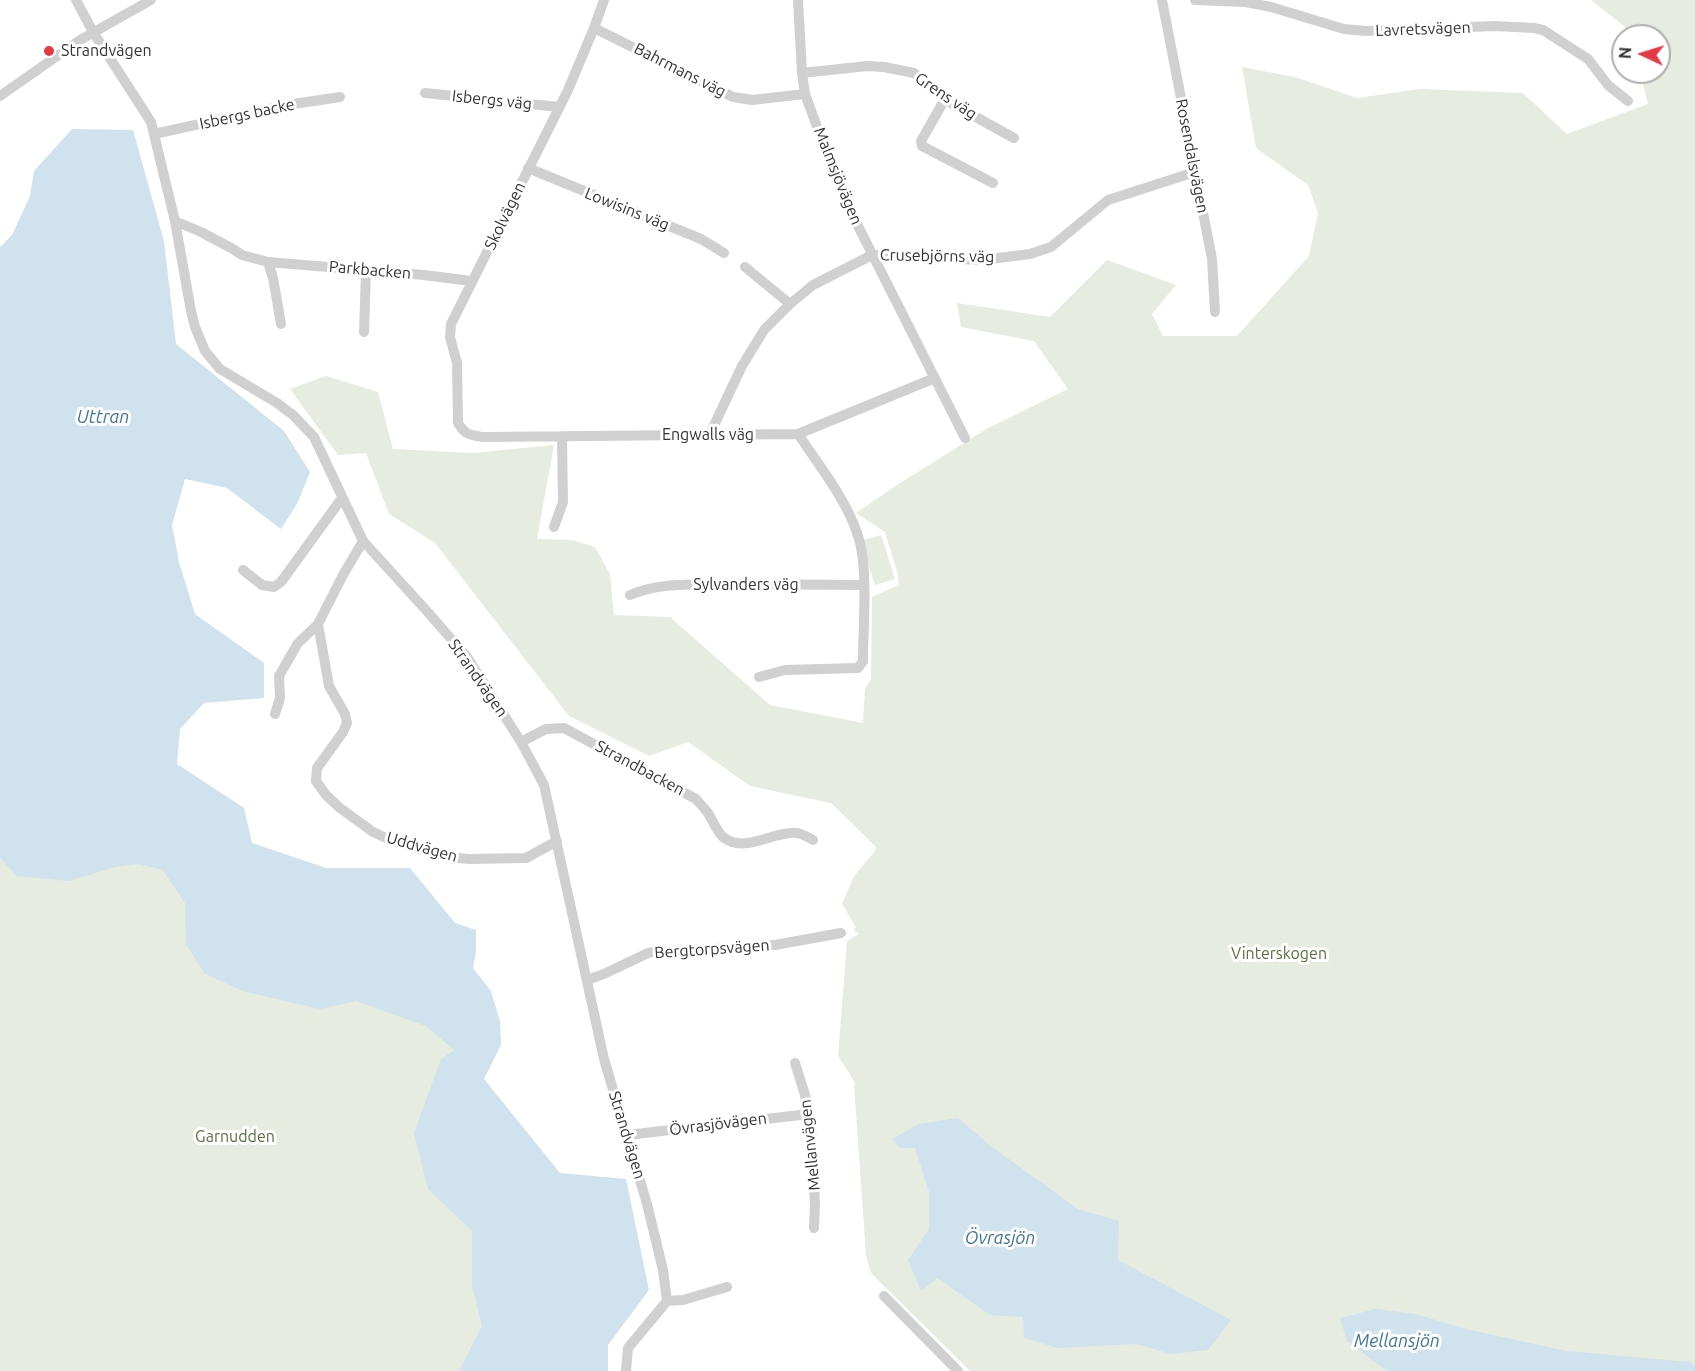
<!DOCTYPE html>
<html>
<head>
<meta charset="utf-8">
<style>
	body { margin:0 }
	#map { position:relative; width:1695px; height:1371px; overflow:hidden; background:#fff; font-family:Ubuntu,sans-serif }
	canvas { display:block }
	.north { position:absolute; left:1611px; top:24px; width:60px; height:60px; box-sizing:border-box; background:#fff; border:2px solid #adadad; border-radius:50%; rotate:274deg; font-size:16px; font-weight:700; line-height:24px; text-align:center; color:#333 }
	.north::after { content:''; display:block; margin:auto; width:21px; height:27px; background:#e63946; clip-path:polygon(50% 0,100% 100%,50% 72%,0 100%) }
</style>
</head>
<body>
<div id="map">
<canvas width="1695" height="1371"></canvas>
<div class="north">N</div>
</div>
<script>
const ctx = document.querySelector('canvas').getContext('2d');
ctx.lineJoin = 'round';
function fillPath(path, color) { ctx.fillStyle = color; ctx.fill(path, 'evenodd'); }
function trace(path, color, width, dash) { ctx.strokeStyle = color; ctx.lineWidth = width; ctx.lineCap = dash ? 'butt' : 'round'; ctx.setLineDash(dash || []); ctx.stroke(path); }
function drawText(font, color, halo, rows, align = 'center') {
  ctx.font = font + ' Ubuntu,sans-serif'; ctx.lineWidth = 6; ctx.setLineDash([]); ctx.textBaseline = 'middle'; ctx.strokeStyle = halo; ctx.fillStyle = color; for (const [text, x, y, turn = 0] of rows) {
    ctx.save(); ctx.translate(x, y); ctx.rotate((+turn || 0) * Math.PI / 180); ctx.textAlign = isNaN(turn) ? turn : align; if (halo) ctx.strokeText(text, 0, 0); ctx.fillText(text, 0, 0); ctx.restore();
  }
}
fillPath(new Path2D(`
	M1591,0H1695V1371H970L871,1273L866,1255L854,1084H856L838,1056L847,941L859,934L854,930L856,927L842,904L854,876L875,851L876,847L831,803L750,786L688,742L649,756L569,716L435,543L389,514L366,453L338,455L290,389L326,376L378,392L393,449L473,453L554,445L537,539L572,540L595,547L610,574L614,615L670,617L770,705L863,723L865,689L871,679L872,597L899,585L898,575L885,532L856,513L894,487L988,428L1068,389L1034,341L961,327L957,303L1050,317L1107,260L1176,285L1152,314L1163,336H1237L1309,256L1318,213L1308,185L1256,148L1242,67L1295,77L1357,98L1420,89L1523,93L1567,134L1648,104L1640,72H1659V36H1632L1630,31Z
	M881,535L895,579L875,585L861,541Z
	M0,767L205,834L467,1000L541,1371H0Z`), '#e6ecdf');
fillPath(new Path2D(`
	M72,129L133,130L164,241L176,344L284,431L310,472L297,504L281,529L227,488L185,479L172,525L179,562L195,614L264,663V698L204,703L180,729L177,764L244,808L252,843L326,868H410L455,923L476,930V952L473,968L491,991L500,1021L501,1045L484,1079L560,1173L626,1179L649,1290L608,1345V1371H459L482,1326L472,1286V1231L428,1189L414,1133L441,1059L454,1050L426,1026L356,1001L320,1009L242,991L204,973L186,944L185,903L163,870L139,864L115,867L69,881L16,876L0,857V247L12,235L30,196L34,171Z
	M958,1118L992,1147L1078,1209L1119,1221L1118,1260L1231,1320L1208,1350L1171,1354L1136,1344L1058,1348L1024,1338L1023,1317L990,1315L937,1278L921,1291L908,1260L929,1229V1192L915,1148H900L892,1139L919,1124Z
	M1376,1309L1415,1314L1470,1330L1567,1351L1690,1362L1695,1366V1371H1387L1347,1341L1340,1318Z`), '#cfe2ee');
trace(new Path2D(`
	M76,0L93,32L151,122L175,221L191,311L195,327L205,351L220,369L277,403L293,415L314,437L363,541L425,609L467,657L521,742L544,785L604,1059L647,1204L663,1270L667,1301L628,1348L626,1371
	M604,0L594,28L568,90L451,324L450,337L457,363L458,423C465,435 470,435 483,437L798,434L935,378
	M798,0L802,73L805,94L827,154L854,218L965,438
	M1162,0L1212,259L1215,312
	M1195,0L1246,2L1271,7L1344,29L1366,31L1495,26L1534,28L1543,30L1588,59L1608,85L1628,101
	M594,28L733,97L752,100L805,94
	M802,73L867,66L884,67L914,73L952,104L1014,138
	M425,93L559,107
	M0,96L80,40L151,0
	M945,99L921,141L922,146L993,183
	M154,134L287,105L340,97
	M528,168L701,239L724,253
	M175,221L201,232L233,249L242,255L268,262L424,275L471,281
	M268,262L273,278L281,324
	M745,267L790,304
	M364,332L366,271
	M709,436L742,366L764,330L790,304L813,285L872,255L982,260L1030,254L1051,247L1108,200L1195,172
	M554,527L563,502L562,436
	M363,541L343,575L318,624L329,686L345,714L347,723L343,732L317,768L316,781L326,795L340,808L373,832L395,842L446,857L469,859L526,858L557,841
	M243,570L262,585L274,587L281,582L342,498
	M630,595C661,582 693,585 726,584C772,584 818,585 864,585
	M759,677L785,670L858,668L863,661C863,625 869,565 857,533C847,501 817,462 798,434
	M275,714L280,698L279,676L298,643L318,624
	M521,742L546,729L564,728L696,799C700,804 704,808 708,813C713,821 716,830 723,837C743,853 769,834 791,833C799,832 806,836 813,840
	M587,980L604,974L648,953L654,952L775,945L841,933
	M795,1063L805,1095L811,1127L815,1205L814,1228
	M627,1135L809,1114
	M884,1296L958,1371
	M667,1301L683,1300L727,1287`), '#d0d0d0', 10);
for (const [x, y, r, color] of [
	[49,51,6,"#e63946"]
]) { const dot = new Path2D(); dot.arc(x, y, r, 0, 2 * Math.PI); ctx.fillStyle = color; ctx.fill(dot); trace(dot, '#fff', 2); }
drawText('16px', '#333', '#fff', [
	["Lavretsvägen",1423,29,-2],
	["Bahrmans väg",680,70,27],
	["Grens väg",946,96,34],
	["Isbergs väg",492,100,6],
	["Isbergs backe",247,114,-12],
	["Rosendalsvägen",1192,156,79],
	["Malmsjövägen",838,176,68],
	["Lowisins väg",627,209,22],
	["Skolvägen",505,216,-64],
	["Crusebjörns väg",937,256,1],
	["Parkbacken",370,270,5],
	["Engwalls väg",708,435],
	["Sylvanders väg",746,585],
	["Strandvägen",478,678,55],
	["Strandbacken",640,768,28],
	["Uddvägen",422,847,16],
	["Bergtorpsvägen",712,949,-4],
	["Övrasjövägen",718,1124,-7],
	["Strandvägen",627,1135,73],
	["Mellanvägen",810,1145,-96]
]);
drawText('16px', '#333', '#fff', [
	["Strandvägen",61,51]
], 'left');
drawText('16px', '#56703f', '#fff', [
	["Vinterskogen",1279,954],
	["Garnudden",235,1137]
]);
drawText('italic 18px', '#3f7597', '#fff', [
	["Uttran",103,417],
	["Övrasjön",1000,1238],
	["Mellansjön",1397,1341]
]);
</script>
</body>
</html>
